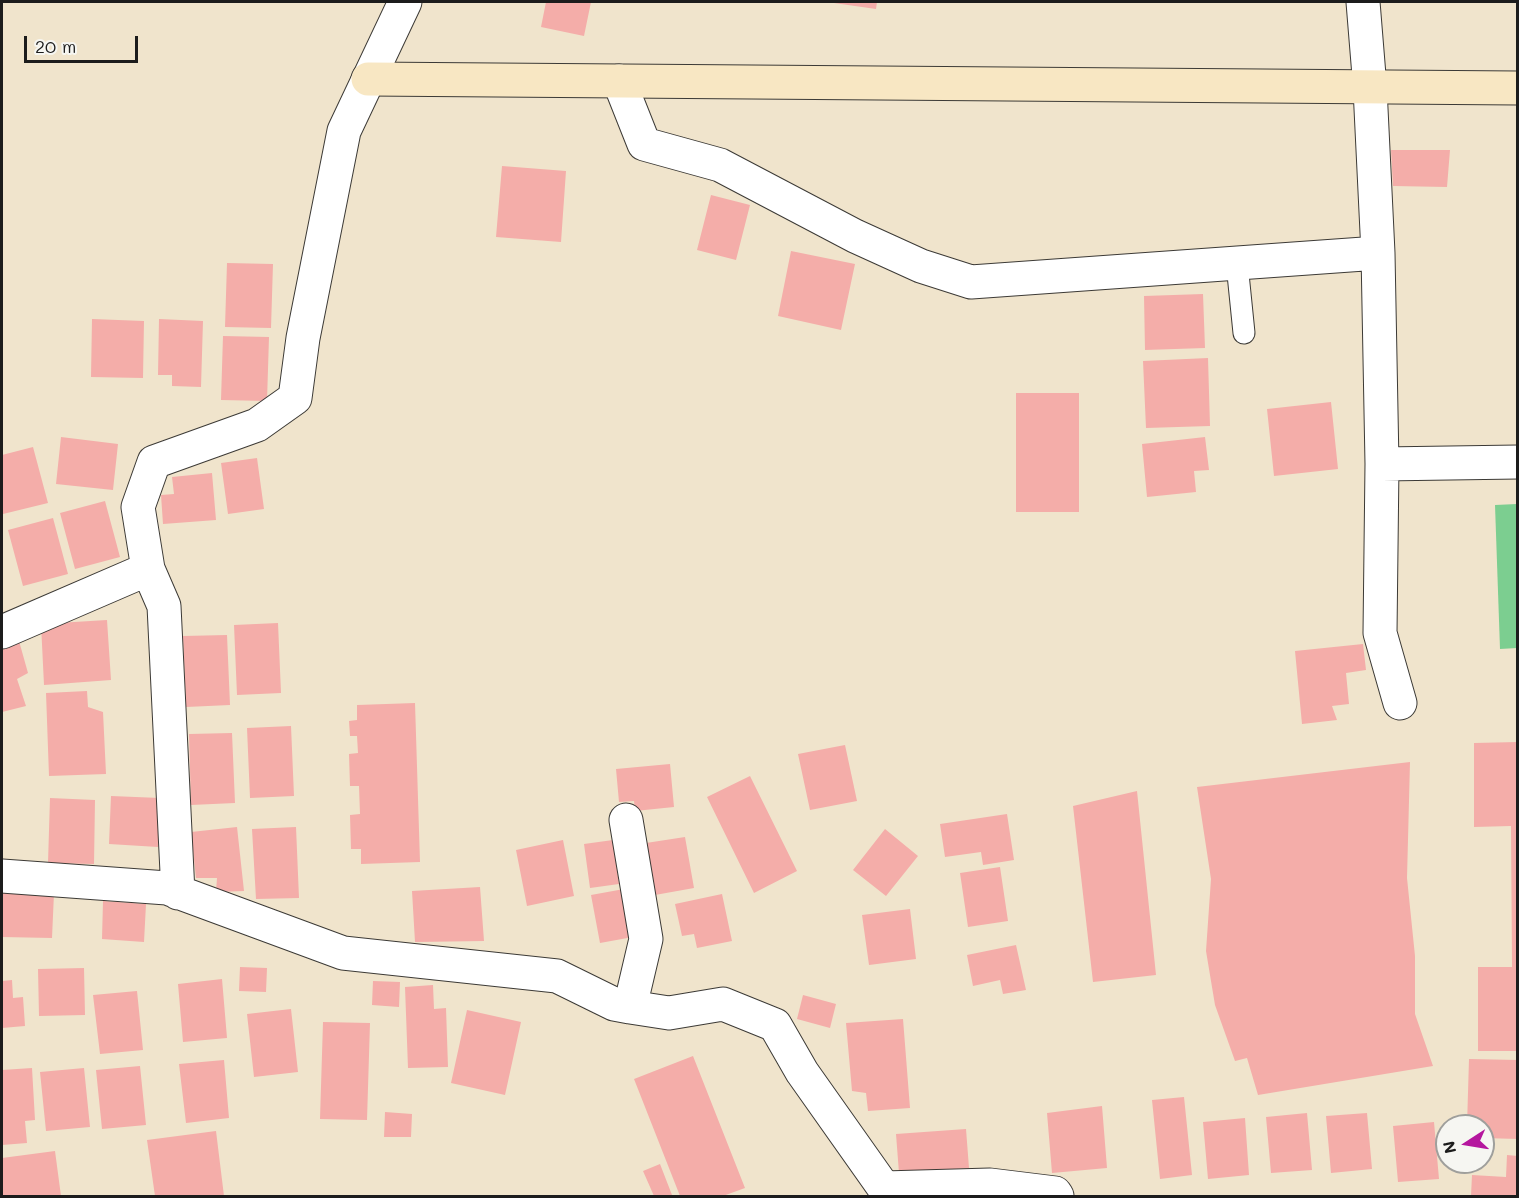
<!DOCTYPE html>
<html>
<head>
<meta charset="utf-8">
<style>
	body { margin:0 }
	#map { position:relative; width:1519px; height:1198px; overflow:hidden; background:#f0e4cc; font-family:Mali,sans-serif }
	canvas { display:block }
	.frame { position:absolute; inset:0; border:3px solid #1c1c1c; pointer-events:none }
	.north { position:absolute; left:1435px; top:1114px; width:60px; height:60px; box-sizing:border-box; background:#f6f6f2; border:2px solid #9f9f9c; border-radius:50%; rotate:258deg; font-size:16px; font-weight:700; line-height:24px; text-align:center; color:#1c1c1c }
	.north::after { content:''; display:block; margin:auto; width:21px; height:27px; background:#b5179e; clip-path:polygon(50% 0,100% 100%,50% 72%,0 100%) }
	.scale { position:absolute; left:24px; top:36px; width:114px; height:27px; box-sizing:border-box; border:3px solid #1c1c1c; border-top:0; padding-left:8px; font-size:18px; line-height:21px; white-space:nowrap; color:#1c1c1c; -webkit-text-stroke:4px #f6f6f2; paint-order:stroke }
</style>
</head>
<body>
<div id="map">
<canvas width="1519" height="1198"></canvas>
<div class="frame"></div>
<div class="north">N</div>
<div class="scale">20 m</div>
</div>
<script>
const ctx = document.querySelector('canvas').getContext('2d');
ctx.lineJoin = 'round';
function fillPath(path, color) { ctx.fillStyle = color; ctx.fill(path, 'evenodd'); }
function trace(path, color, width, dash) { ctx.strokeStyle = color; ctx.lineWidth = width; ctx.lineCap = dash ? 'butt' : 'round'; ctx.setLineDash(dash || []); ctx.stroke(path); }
fillPath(new Path2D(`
	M1517,504V648L1500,649L1495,505Z`), '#7cce90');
fillPath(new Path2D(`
	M546,2H591L584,36L541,27Z
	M827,2H877L876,9Z
	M1391,150H1450L1447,187L1393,186Z
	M502,166L566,171L561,242L496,237Z
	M711,195L750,205L736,260L697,250Z
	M791,251L855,264L841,330L778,316Z
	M227,263L273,264L271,328L225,327Z
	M1203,294L1205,348L1145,350L1144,296Z
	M92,319L144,321L143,378L91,377Z
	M159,319L203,321L201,387L172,386V375H158Z
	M223,336L269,337L267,401L221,400Z
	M1208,358L1210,426L1146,428L1143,361Z
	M1016,393H1079V512H1016Z
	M1331,402L1338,469L1274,476L1267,409Z
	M61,437L118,444L113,490L56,484Z
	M1205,437L1209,470L1194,471L1196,492L1147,497L1142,444Z
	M33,447L48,503L3,514L2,455Z
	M257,458L264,509L228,514L221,463Z
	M212,473L216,520L163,524L161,495L174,494L172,477Z
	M105,501L120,557L75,569L60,513Z
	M53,518L68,574L23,586L8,530Z
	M107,620L111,680L44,685L41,624Z
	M278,623L281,693L237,695L234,625Z
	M227,635L230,705L186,707L183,636Z
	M19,641L28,673L17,679L26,706L2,712V648Z
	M1363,644L1366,670L1346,673L1349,704L1332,706L1337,720L1302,724L1295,651Z
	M87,691L88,707L103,712L106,774L49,776L46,693Z
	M415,703L420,862L361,864V849H351L350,815L360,814L359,786H350L349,754L358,753L357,736H350L349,721L357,720V705Z
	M291,726L294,796L250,798L247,728Z
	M232,733L235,803L191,805L189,734Z
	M1518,742V1051H1478V967H1512L1511,826L1474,827V743Z
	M845,745L857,801L810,810L798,754Z
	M1410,762L1407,878L1415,956V1014L1433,1066L1258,1095L1247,1058L1235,1061L1215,1005L1206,951L1211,879L1197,787Z
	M670,764L674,807L635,811L634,801L619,802L616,769Z
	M750,776L797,871L754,893L707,797Z
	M1137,791L1156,975L1093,982L1073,806Z
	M111,796L160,798L158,847L109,844Z
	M50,798L95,800L94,864L48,863Z
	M1007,814L1014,860L983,865L981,852L945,857L940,824Z
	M237,827L244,891L216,892L217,878H196L191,832Z
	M296,827L299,898L256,899L252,829Z
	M885,829L918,856L886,896L853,870Z
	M685,837L694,888L655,895L646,843Z
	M563,840L574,896L527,906L516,850Z
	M613,840L619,884L590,888L584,844Z
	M1000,867L1008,921L968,927L960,873Z
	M480,887L484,941L415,942L412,891Z
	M624,889L633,937L600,943L591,895Z
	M2,892L54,893L52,938L2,937Z
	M722,894L732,941L697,948L694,934L682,936L675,904Z
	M103,901L146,904L144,942L102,939Z
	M910,909L916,959L869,965L862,915Z
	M1016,945L1026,990L1003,994L1000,980L973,986L967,955Z
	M240,967L267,968L266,992L239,991Z
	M84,968L85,1015L39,1016L38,969Z
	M222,979L227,1038L183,1042L178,984Z
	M12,980L13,998L23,997L25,1026L2,1028V981Z
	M373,981L400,982L399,1007L372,1005Z
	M433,985L434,1009L446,1008L448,1067L408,1068L405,987Z
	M137,991L143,1050L100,1054L93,995Z
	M803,995L836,1004L830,1028L797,1019Z
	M291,1009L298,1072L254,1077L247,1014Z
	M467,1010L521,1022L505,1095L451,1083Z
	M903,1019L910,1108L868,1111L866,1093L852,1091L846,1023Z
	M323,1022L370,1023L367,1120L320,1119Z
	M693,1056L745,1188L723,1196H680L634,1079Z
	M1469,1059L1518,1060V1139L1483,1138V1126H1467Z
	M224,1060L229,1118L186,1123L179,1064Z
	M140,1066L146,1125L102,1129L96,1070Z
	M32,1068L35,1120L25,1121L27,1143L2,1145V1070Z
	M84,1068L90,1127L46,1131L40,1072Z
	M1184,1097L1192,1175L1160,1179L1152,1100Z
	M1102,1106L1107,1168L1052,1173L1047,1113Z
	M385,1112L412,1114L411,1137H384Z
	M1307,1113L1312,1170L1271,1173L1266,1117Z
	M1367,1113L1372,1169L1331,1173L1326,1116Z
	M1245,1118L1249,1175L1208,1179L1203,1122Z
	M1434,1122L1439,1179L1398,1182L1393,1126Z
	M966,1129L969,1168L899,1173L896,1134Z
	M216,1131L224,1196H155L147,1140Z
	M55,1151L61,1196H2V1158Z
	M1507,1155L1518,1156V1196H1471L1472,1175L1506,1177Z
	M660,1164L672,1195L668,1196H654L643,1171Z`), '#f4ada9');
const lane = new Path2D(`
	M1237,264L1244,333`);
const street = new Path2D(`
	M1363,2L1370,88L1378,253L1382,464L1380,633L1400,703
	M619,81L644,144L720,165L855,236L921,266L971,282L1378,253
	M1382,464L1518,462
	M148,569L164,606L178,893
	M2,632L148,569L138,507L154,462L257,425L295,398L303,338L344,131L405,2
	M626,820L646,939L630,1007
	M2,876L167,888L343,953L557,976L614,1004L630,1007L669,1013L723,1004L775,1025L802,1072L884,1188L990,1185L1055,1193L1057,1196`);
const secondary = new Path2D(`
	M368,79L1518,88`);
trace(lane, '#3c3a36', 23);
trace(street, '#3c3a36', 35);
trace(secondary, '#3c3a36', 35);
trace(lane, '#fff', 21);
trace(street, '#fff', 33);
trace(secondary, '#f8e7c3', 33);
</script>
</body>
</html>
